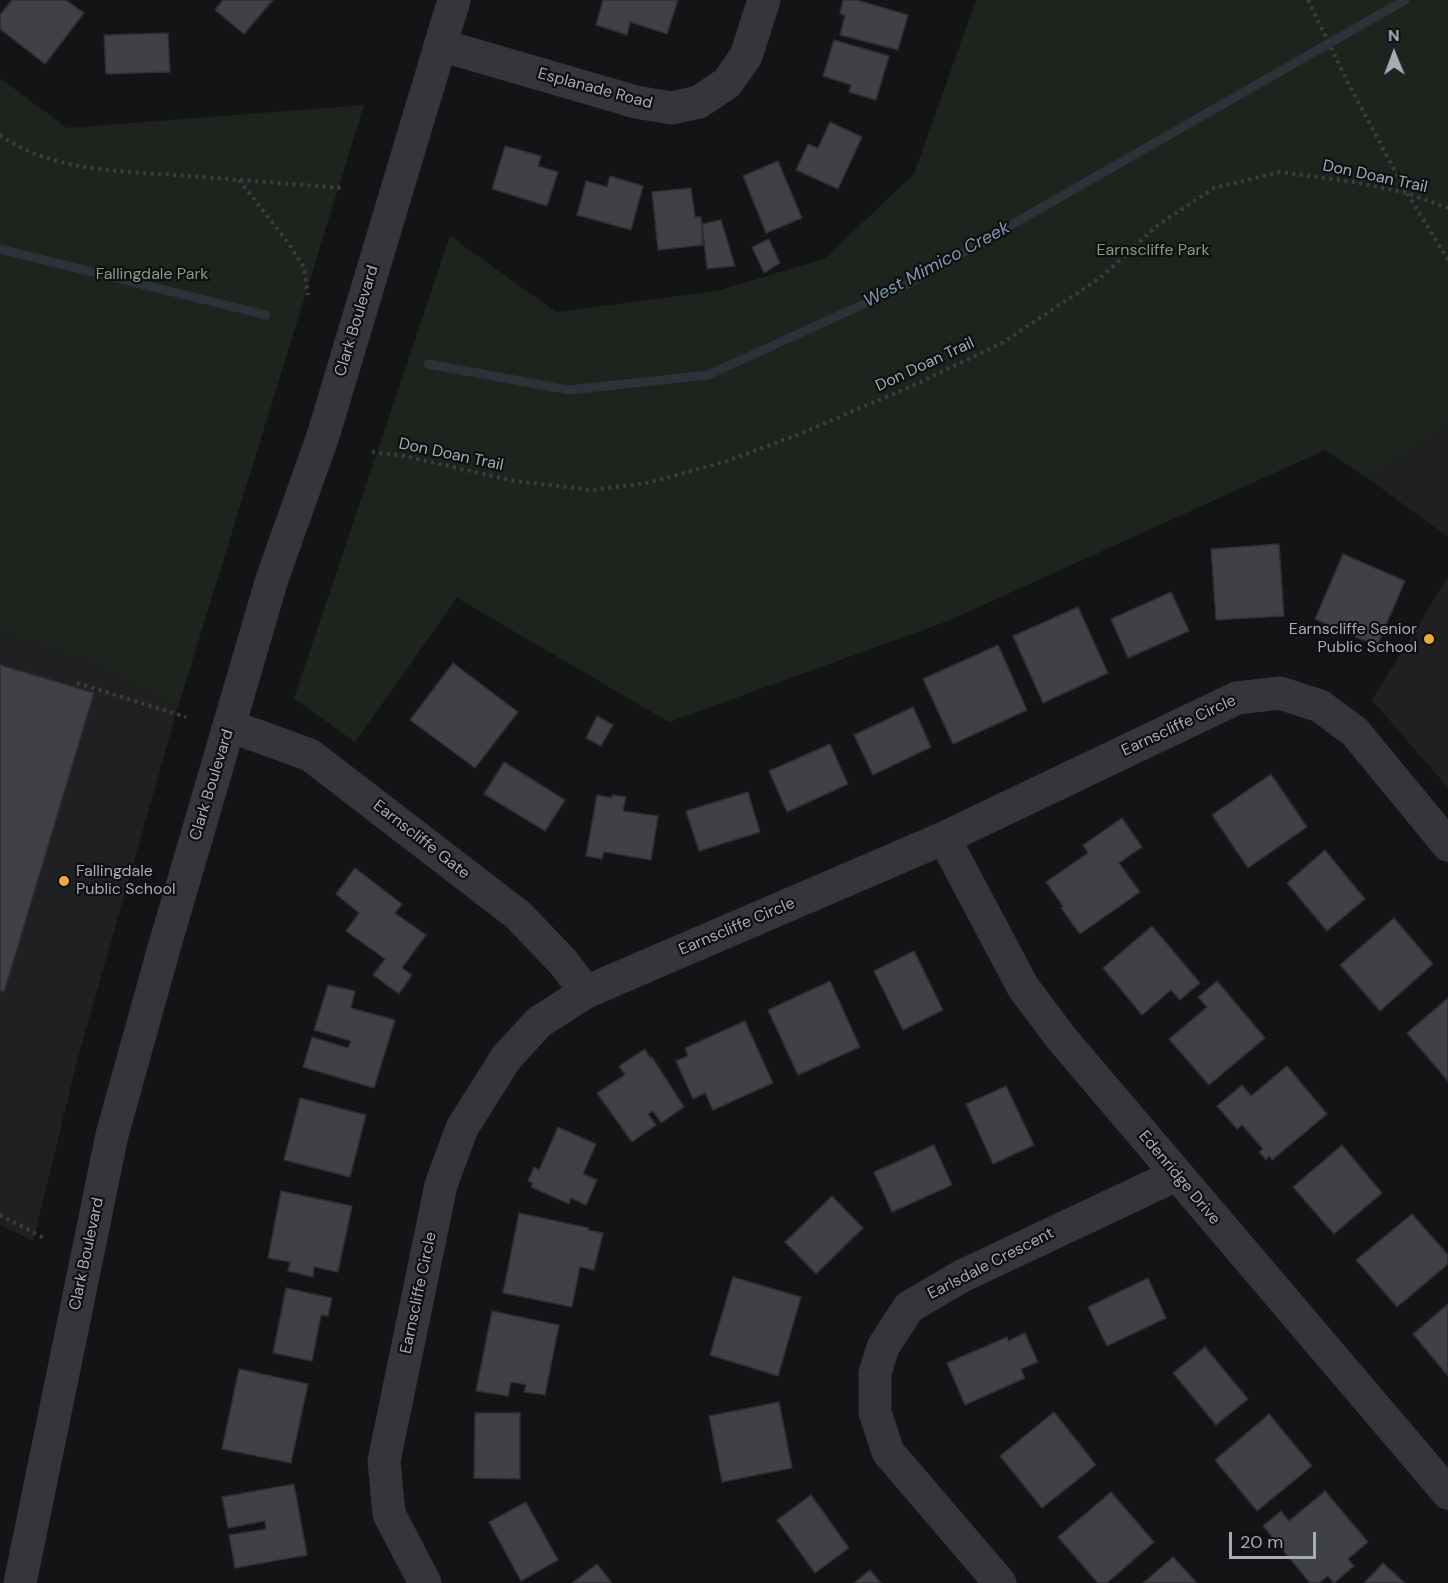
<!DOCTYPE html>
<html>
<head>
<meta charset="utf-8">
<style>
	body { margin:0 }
	#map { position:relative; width:1448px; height:1583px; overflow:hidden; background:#141416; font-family:"DM Sans",sans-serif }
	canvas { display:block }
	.north { position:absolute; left:1364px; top:24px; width:60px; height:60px; -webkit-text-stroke:4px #0f0f11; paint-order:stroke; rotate:359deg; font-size:16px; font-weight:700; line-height:24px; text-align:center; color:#a6abb6 }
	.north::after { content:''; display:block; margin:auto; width:21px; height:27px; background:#a6abb6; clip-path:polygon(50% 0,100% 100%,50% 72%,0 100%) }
	.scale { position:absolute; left:1229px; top:1532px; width:87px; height:27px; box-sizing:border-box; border:3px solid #a6abb6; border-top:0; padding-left:8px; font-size:18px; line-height:21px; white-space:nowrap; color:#a6abb6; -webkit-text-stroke:4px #0f0f11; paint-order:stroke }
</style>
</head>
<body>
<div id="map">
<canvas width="1448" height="1583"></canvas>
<div class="north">N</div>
<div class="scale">20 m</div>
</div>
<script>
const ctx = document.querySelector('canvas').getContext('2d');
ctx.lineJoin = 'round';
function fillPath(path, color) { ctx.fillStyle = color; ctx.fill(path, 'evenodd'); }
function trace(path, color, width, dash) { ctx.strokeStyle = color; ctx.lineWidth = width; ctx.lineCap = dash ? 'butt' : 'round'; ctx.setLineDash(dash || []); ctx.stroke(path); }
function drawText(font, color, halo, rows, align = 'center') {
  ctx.font = font + ' "DM Sans",sans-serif'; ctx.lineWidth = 4.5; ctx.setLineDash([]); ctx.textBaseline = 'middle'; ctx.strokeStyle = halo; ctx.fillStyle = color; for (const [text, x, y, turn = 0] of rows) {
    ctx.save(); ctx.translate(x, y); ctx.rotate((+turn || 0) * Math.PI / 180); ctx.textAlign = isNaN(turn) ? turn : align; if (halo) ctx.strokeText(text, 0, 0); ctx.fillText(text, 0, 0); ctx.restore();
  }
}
fillPath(new Path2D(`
	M1448,423V537L1367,478Z
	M1448,577V788L1372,700Z
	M0,631L91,661L178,707L79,1054L33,1241L0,1225Z`), '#202023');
fillPath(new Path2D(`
	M976,0H1448V423L1367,478L1325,450L948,621L669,722L457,598L355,742L294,698L450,236L556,312L716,291L824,259L914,174Z
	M0,78L67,128L364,105L178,707L91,661L0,631Z`), '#1c241d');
trace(new Path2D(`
	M0,249L266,315
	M428,364L569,390L708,375L908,284L1405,0`), '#2b3339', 9);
const building = new Path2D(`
	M12,0H66L84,13L45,64L0,29V15Z
	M223,0H273L244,34L215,10Z
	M603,0H678L667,34L630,22L627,35L596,25Z
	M843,0H857L908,15L898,50L840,35L845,15L840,14Z
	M168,33L170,72L106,74L104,35Z
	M834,40L889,56L876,100L849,92L851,85L823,76Z
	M830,122L862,137L838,189L796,170L808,144L818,148Z
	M505,146L541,156L538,166L558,172L547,206L492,189Z
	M778,161L802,218L766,233L743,176Z
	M610,176L643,186L631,230L577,215L586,181L607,187Z
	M691,188L695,217H701L703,245L658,250L652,192Z
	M721,220L735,266L707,269L702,224Z
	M769,239L780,263L764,273L752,247Z
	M1279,544L1284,616L1216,620L1211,549Z
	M1343,554L1405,581L1377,646L1315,619Z
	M1171,592L1189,631L1128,658L1111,619Z
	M1078,607L1108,673L1043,703L1013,636Z
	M998,645L1027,710L953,744L923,679Z
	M453,663L518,712L475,768L410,720Z
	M0,665L94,693L4,992L0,990Z
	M913,707L931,747L873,775L854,735Z
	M597,716L613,725L601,746L586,738Z
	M830,744L848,784L787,812L769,771Z
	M504,762L565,800L545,831L484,794Z
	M1271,774L1307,827L1248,868L1212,815Z
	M748,792L760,832L699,851L686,811Z
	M597,795L612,798V795L626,797L623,811L658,816L651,860L604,852L602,859L586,856Z
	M1122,818L1142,847L1119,863L1140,892L1080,934L1061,908L1063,906L1046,882L1088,853L1083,845Z
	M1325,850L1365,899L1327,931L1287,883Z
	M355,868L402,904L395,913L426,935L402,968L412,975L399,994L373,975L385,959L346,931L359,913L336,894Z
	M1394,918L1433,964L1380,1011L1340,965Z
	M1152,926L1200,983L1180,1000L1171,990L1142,1015L1103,968Z
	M914,951L943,1010L903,1030L874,971Z
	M830,981L860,1047L798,1075L768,1010Z
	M1217,981L1265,1038L1209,1085L1169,1039L1207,1007L1198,997Z
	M328,985L355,991L351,1008L395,1020L374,1088L303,1067L312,1037L348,1048L351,1041L314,1030Z
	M1448,998V1081L1407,1033Z
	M745,1021L773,1083L713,1110L705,1093L693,1099L676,1061L688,1056L685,1048Z
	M645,1049L650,1058L652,1057L684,1107L661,1123L653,1111L648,1114L656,1125L632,1142L597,1093L625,1075L619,1066Z
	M1287,1066L1327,1114L1272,1160L1269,1156L1266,1160L1259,1152L1263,1149L1242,1125L1237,1129L1217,1106L1242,1085L1251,1096Z
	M1006,1086L1034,1145L993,1164L966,1104Z
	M300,1098L366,1115L350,1177L284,1160Z
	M558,1127L596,1144L583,1174L597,1180L586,1205L571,1198L569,1204L531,1187L533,1183L528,1181L534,1167L539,1170Z
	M934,1145L952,1185L892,1212L874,1172Z
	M1342,1145L1382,1193L1334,1234L1293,1187Z
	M281,1191L352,1206L338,1272L314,1267L313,1277L288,1271L290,1262L268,1258Z
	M832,1196L863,1228L816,1274L785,1242Z
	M519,1213L589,1228L588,1230L603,1233L594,1270L580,1267L572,1307L503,1293Z
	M1412,1214L1448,1255V1264L1397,1307L1356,1260Z
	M733,1277L801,1297L778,1376L710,1355Z
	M1148,1278L1166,1318L1107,1346L1088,1307Z
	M286,1288L332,1298L328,1316L321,1315L312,1361L273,1353Z
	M1448,1304V1376L1413,1334Z
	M492,1311L559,1325L545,1395L524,1392L526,1385L511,1382L508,1396L476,1391Z
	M1025,1333L1038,1362L1021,1369L1025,1378L965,1405L947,1363L1007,1337L1008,1341Z
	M1205,1347L1248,1399L1216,1425L1173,1373Z
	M239,1369L308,1384L291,1463L222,1449Z
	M779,1402L792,1468L722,1482L709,1416Z
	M1054,1412L1096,1465L1042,1508L1000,1456Z
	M475,1413H520V1479L474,1478Z
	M1269,1414L1312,1466L1257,1511L1215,1460Z
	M294,1484L307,1555L235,1568L229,1535L266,1529L265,1521L228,1528L222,1497Z
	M1325,1491L1368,1542L1348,1559L1354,1566L1334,1583L1328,1576L1319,1583H1310L1263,1526L1281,1511L1289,1521Z
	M1111,1492L1154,1542L1107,1583H1098L1058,1537Z
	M811,1495L849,1548L815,1573L777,1520Z
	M526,1502L558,1560L521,1581L489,1522Z
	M1173,1557L1197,1583H1143Z
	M1383,1563L1405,1583H1364Z
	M597,1564L612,1583H572Z
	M870,1570L881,1583H854Z`);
fillPath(building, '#404146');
trace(building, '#2e2e32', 1.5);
trace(new Path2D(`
	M1308,0L1350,87L1407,193L1448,260
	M0,135C53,173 126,171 189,176C240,180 292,184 344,188
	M239,180L286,240L304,267L308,295
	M372,452L404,456L515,481L592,490L647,483L724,462L797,435L914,385L1002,343L1100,278L1158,225L1214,188L1280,172L1354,182L1407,193L1448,208
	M77,683L186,717
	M0,1215L44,1238`), '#3b3d42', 4, [3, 4.5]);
trace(new Path2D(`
	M440,45L636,102L671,108L699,102L727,83L746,56L764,0
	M230,726L310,755L518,915L563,962L586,992
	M944,838L1023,987L1062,1039L1448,1493
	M20,1583L112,1135L164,948L272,579L323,436L454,0
	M425,1583L389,1514L384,1461L441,1185L462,1128L506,1058L539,1022L586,992L944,838L1237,698L1280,693L1320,706L1355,732L1448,845
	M1000,1583L888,1452L875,1412V1373L883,1347L909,1307L962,1276L1176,1175`), '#35363b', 33);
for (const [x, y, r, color] of [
	[1429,639,6,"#ecac36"],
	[64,881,6,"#ecac36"]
]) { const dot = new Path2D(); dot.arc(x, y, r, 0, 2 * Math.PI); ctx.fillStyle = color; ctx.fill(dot); trace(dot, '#0f0f11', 2); }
drawText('16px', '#a6abb6', '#0f0f11', [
	["Esplanade Road",595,89,15],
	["Don Doan Trail",1375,177,12],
	["Clark Boulevard",357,321,-73],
	["Don Doan Trail",925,365,-25],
	["Don Doan Trail",451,455,12],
	["Earnscliffe Circle",1179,726,-25],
	["Clark Boulevard",212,785,-73],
	["Earnscliffe Gate",421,840,38],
	["Earnscliffe Circle",737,927,-23],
	["Edenridge Drive",1179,1178,50],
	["Clark Boulevard",87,1254,-78],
	["Earlsdale Crescent",991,1264,-27],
	["Earnscliffe Circle",419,1293,-78]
]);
drawText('16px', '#7ea080', '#0f0f11', [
	["Earnscliffe Park",1153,251],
	["Fallingdale Park",152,275]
]);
drawText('16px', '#a6abb6', '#0f0f11', [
	["Earnscliffe Senior",1417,630],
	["Public School",1417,648],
	["Fallingdale",76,872,"left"],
	["Public School",76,890,"left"]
], 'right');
drawText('italic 18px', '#7e99b0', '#0f0f11', [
	["West Mimico Creek",937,265,-28]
]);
</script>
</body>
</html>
